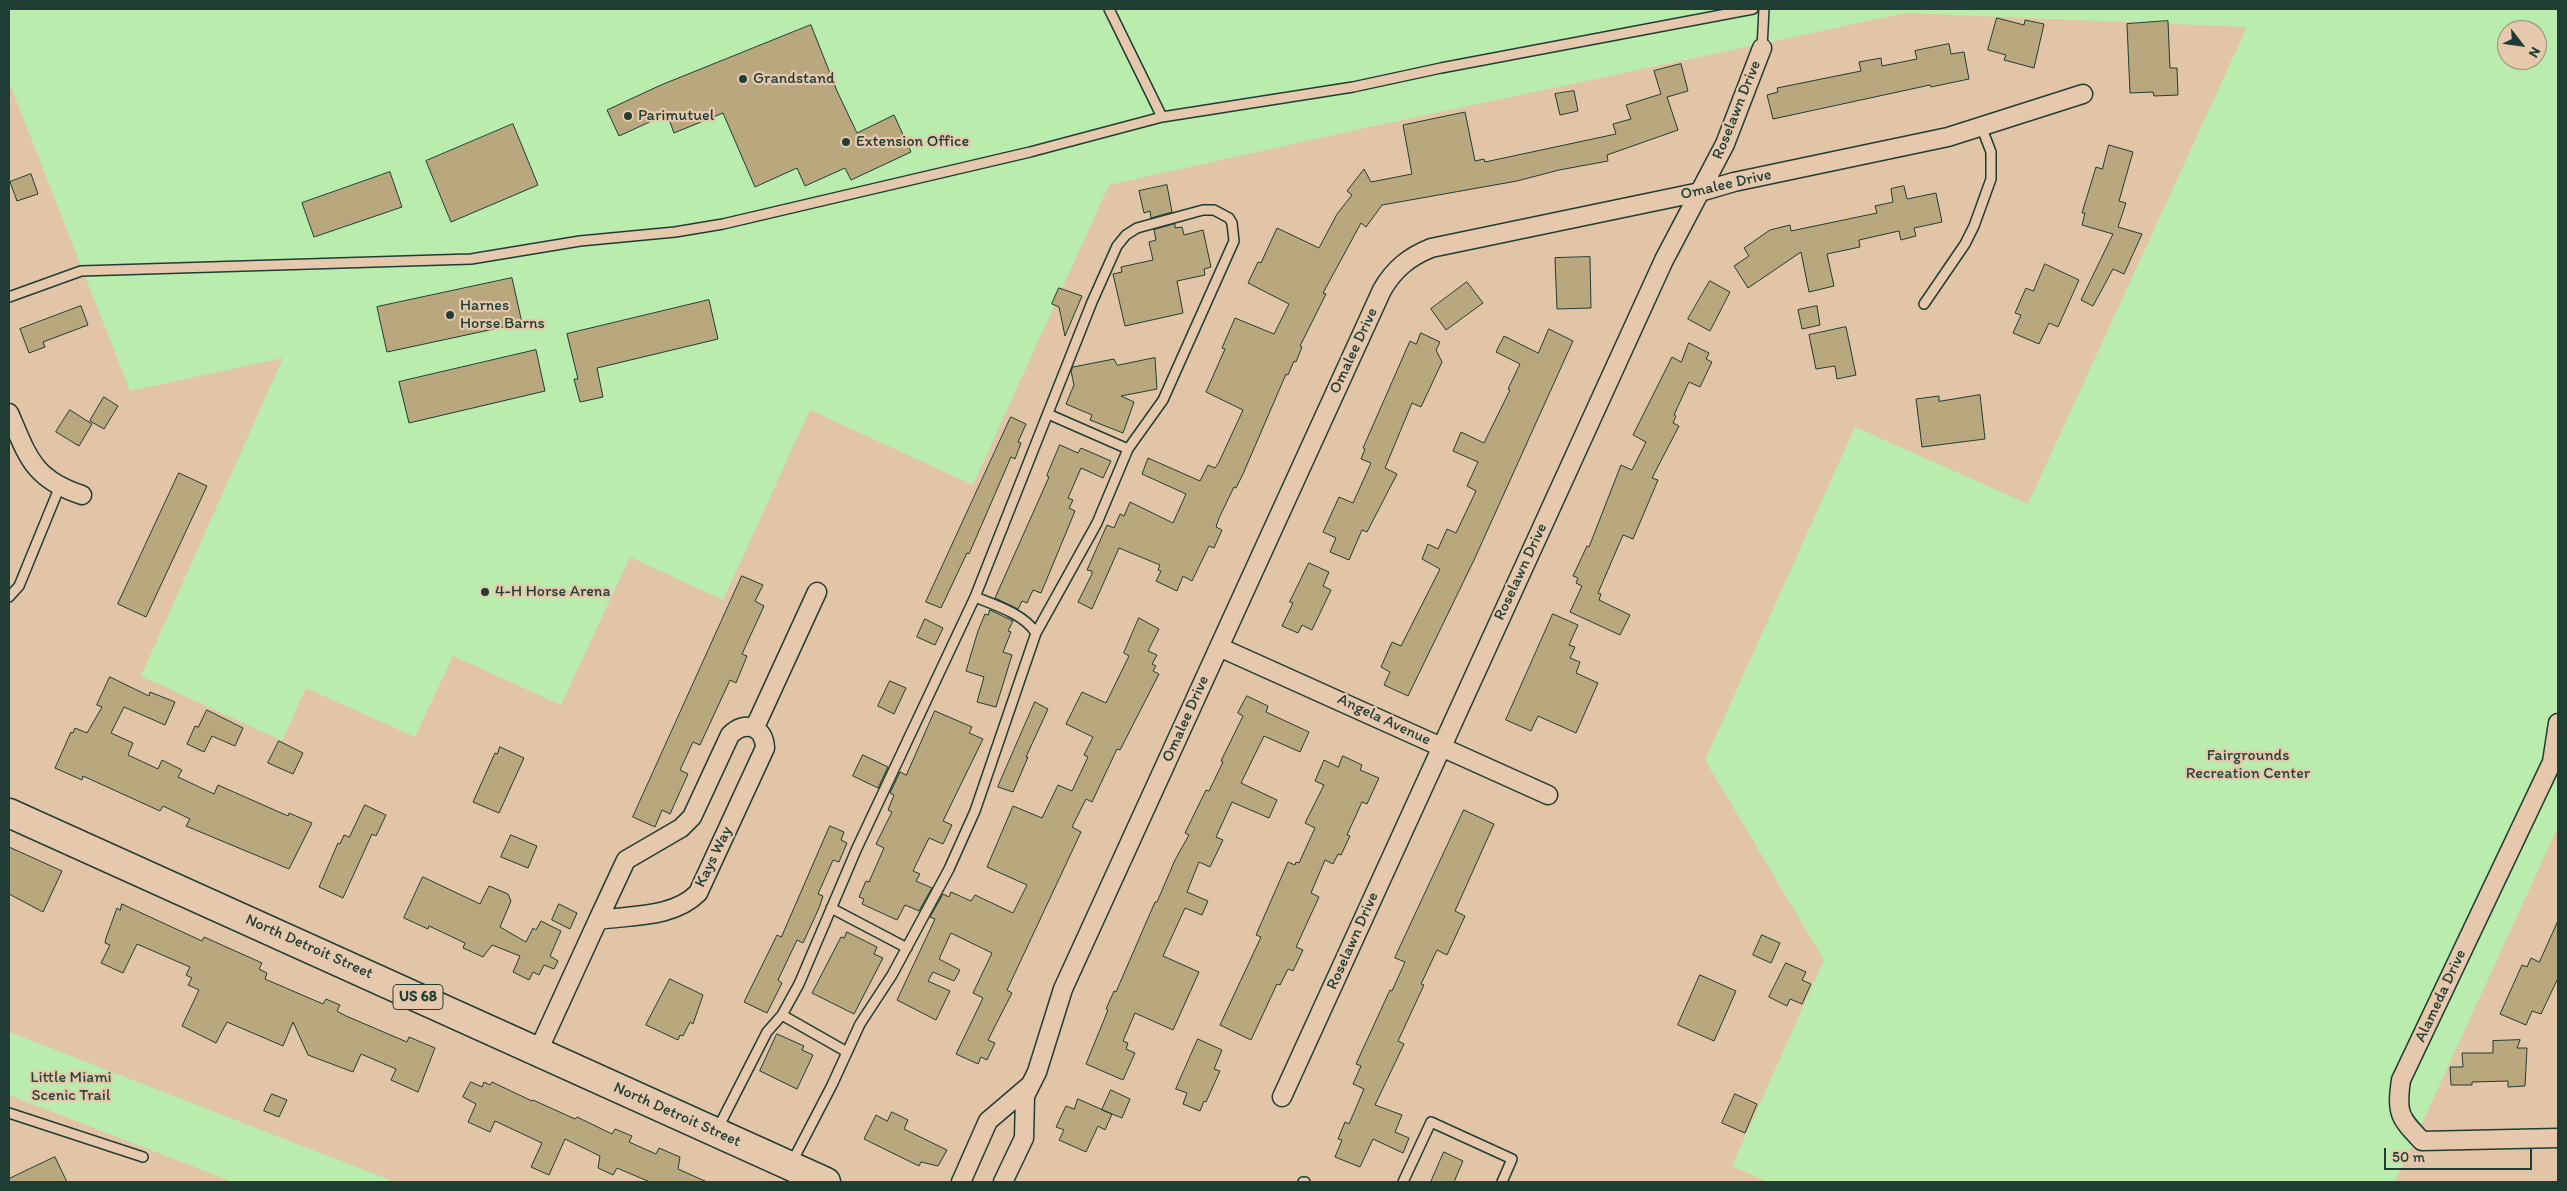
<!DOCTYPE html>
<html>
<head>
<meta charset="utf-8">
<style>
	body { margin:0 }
	#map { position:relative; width:2567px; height:1191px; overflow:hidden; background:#e2c5a6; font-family:Itim,sans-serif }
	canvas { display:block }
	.frame { position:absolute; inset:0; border:10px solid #1f3d34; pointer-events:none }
	.north { position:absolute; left:2497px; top:20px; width:50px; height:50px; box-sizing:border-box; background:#e6c8ad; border:1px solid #96907d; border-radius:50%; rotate:120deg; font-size:14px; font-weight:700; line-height:20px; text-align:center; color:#1f3d34 }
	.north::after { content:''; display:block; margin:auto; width:18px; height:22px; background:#1f3d34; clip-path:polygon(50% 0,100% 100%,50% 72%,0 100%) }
	.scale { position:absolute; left:2384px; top:1148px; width:148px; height:22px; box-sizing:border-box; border:2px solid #1f3d34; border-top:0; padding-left:6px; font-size:15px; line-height:18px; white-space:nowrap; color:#1f3d34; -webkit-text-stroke:4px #e6c8ad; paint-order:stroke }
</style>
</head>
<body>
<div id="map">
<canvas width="2567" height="1191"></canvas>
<div class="frame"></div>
<div class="north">N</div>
<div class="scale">50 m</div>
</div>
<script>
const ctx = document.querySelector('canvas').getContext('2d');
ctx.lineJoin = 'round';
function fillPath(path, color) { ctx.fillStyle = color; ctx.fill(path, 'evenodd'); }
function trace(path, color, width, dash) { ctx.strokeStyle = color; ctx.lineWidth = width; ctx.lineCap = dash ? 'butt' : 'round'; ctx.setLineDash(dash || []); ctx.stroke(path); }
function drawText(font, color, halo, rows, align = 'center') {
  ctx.font = font + ' Itim,sans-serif'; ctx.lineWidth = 4.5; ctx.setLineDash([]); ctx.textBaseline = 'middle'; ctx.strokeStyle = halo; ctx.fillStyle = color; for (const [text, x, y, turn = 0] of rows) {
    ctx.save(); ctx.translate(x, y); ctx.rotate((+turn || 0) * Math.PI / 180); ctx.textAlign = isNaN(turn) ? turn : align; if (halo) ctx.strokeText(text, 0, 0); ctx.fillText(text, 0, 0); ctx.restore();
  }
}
fillPath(new Path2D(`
	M9,9H2558V827L2395,1182H1768L1732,1166L1824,960L1705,760L1855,427L2028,504L2247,27L1906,13L1356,130L1109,185L973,485L810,410L723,600L630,557L561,705L453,656L415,737L306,688L282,741L141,676L283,358L130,391L9,82ZM2507,30H2537V60H2507Z
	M9,1032L395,1182H233L9,1095Z`), '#b9ecad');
const building = new Path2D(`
	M1997,18L2024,25L2025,20L2044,24L2034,68L2004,60L2006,55L1988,50Z
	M2168,21L2170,68H2177L2178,95L2154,96L2153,92L2130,93L2127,24Z
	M811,25L837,91L857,133L894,115L911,152L851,180L845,168L805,186L797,168L755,187L723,113L674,133L667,114L619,136L607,110L661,85Z
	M1949,44L1951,54L1964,52L1969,79L1931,87L1930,85L1773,119L1767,95L1778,92L1777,88L1861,71L1859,62L1881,58L1882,66L1917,59L1915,51Z
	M1681,64L1688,91L1667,97L1678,130L1607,155L1608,161L1559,170L1517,181L1382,205L1366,227L1361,223L1323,293L1326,294L1300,346L1302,347L1296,362L1294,361L1288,375L1286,374L1243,474L1236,488L1234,487L1219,518L1216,527L1222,530L1214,548L1209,546L1192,581L1183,576L1177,591L1156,581L1161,571L1158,570L1160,565L1119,548L1092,609L1078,602L1092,574V571L1087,570L1107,525L1114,528L1120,514L1124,516L1130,502L1173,523L1186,494L1142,474L1148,458L1200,481L1208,465L1215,468L1219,462L1243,410L1206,392L1225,349L1222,348L1235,318L1274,334L1289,304L1248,283L1258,262L1261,263L1277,228L1319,248L1337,214L1352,195L1347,191L1364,169L1371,182L1412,174L1403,125L1465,112L1475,161L1484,159L1485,162L1616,134L1613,124L1631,119L1626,105L1661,94L1654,71Z
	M1574,91L1578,111L1560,115L1555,94Z
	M513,124L538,185L451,222L426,161Z
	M2109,145L2133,152L2119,201L2126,203L2118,227L2142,234L2124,274L2113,269L2093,306L2081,300L2113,234L2082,225L2085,213H2082L2096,167L2102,169Z
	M390,172L402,207L314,237L302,203Z
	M31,174L38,194L17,201L10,182Z
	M1167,185L1172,212L1151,218L1150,211L1144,213L1139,191Z
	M1904,186L1907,199L1936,193L1942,222L1914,228L1916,236L1901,240L1899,231L1859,240L1860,247L1827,254L1834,286L1809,292L1801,252L1748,288L1734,266L1749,256L1744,248L1770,230L1790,225L1791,231L1877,213L1875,206L1893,202L1891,189Z
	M1175,224V228L1182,227L1184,235L1203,230L1211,267L1204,269L1205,275L1177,281L1183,313L1125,326L1113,274L1122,272L1121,267L1153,260L1149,242L1156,240L1154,230Z
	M1590,257L1591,308L1557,309L1555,258Z
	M2045,264L2079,280L2058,327L2049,323L2039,344L2013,333L2021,315L2015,313L2026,288L2033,291Z
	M512,278L522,323L387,352L377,307Z
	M1710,281L1730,292L1710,331L1688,319Z
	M1467,282L1483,303L1446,330L1431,309Z
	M1059,288L1082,296L1065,336L1059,307L1052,304Z
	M709,300L718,339L597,368L603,397L580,402L574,379H578L567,334Z
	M81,306L88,325L43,342L45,347L29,353L20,329Z
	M1817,306L1820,325L1802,329L1798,310Z
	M1846,327L1856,375L1837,379L1835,366L1816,369L1809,335Z
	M1549,329L1573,341L1474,560L1408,696L1384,685L1390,672L1381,667L1392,642L1401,646L1440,569L1422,559L1428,544L1438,549L1447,529L1456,533L1476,491L1467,486L1478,462L1453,451L1461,432L1484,443L1510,390L1508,389L1520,364L1496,352L1504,336L1538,353Z
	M1421,333L1440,342L1436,350L1442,362L1421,407L1412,403L1385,468L1397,474L1367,532L1362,530L1349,560L1330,552L1336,538L1323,532L1339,497L1353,503L1371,463L1361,459L1365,449L1363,448L1410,341L1416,344Z
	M1689,343L1709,353L1706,359L1712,362L1700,387L1689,382L1674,415L1676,416L1673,423L1679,426L1652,478L1658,480L1633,539L1623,535L1598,593L1601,594L1599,600L1630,615L1620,635L1570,612L1582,586L1576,583L1578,578L1573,576L1587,546L1589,547L1621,465L1632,470L1646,442L1633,435L1672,357L1681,362Z
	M536,350L545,391L409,423L399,382Z
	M1155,358L1157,389L1121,396L1134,402L1123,433L1090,420L1092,415L1066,404L1074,385L1071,371L1073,367L1114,359L1117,365Z
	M1980,395L1985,439L1922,447L1916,399L1939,396V401Z
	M104,397L118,406L104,429L90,421Z
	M70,410L92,424L79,446L56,432Z
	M1011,417L1026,424L1018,442L1021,443L1015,459L1011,457L969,554L967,553L941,608L926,602Z
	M1060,445L1078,453L1081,448L1111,461L1103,478L1081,468L1068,498L1073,500L1069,508L1075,511L1051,569L1041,593L1033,590L1027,603L1022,601L1018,609L995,598L1049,477L1047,476Z
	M179,473L207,486L146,617L118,604Z
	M1309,563L1329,572L1323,586L1331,590L1312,630L1302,625L1298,633L1282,626L1293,603L1290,602Z
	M742,576L763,585L755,601L764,606L742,654L747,656L736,683L730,680L700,745L693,742L680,770L688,774L670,814L662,810L655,827L633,817Z
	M990,610L1013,621L1008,631L1011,632L1003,652L1012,655L996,707L977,702L984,677L966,671L978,631L985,614L988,615Z
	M1553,614L1578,625L1569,645L1575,647L1570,658L1580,662L1576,673L1598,683L1576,733L1538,716L1531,731L1506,720Z
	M1139,618L1159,629L1148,651L1157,655L1152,664L1156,666L1153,671L1159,674L1120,750L1117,749L1092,802L1086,799L1072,827L1081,832L1007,990L1012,993L988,1040L995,1043L987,1060L981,1057L978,1064L956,1054L983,998L973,993L992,953L951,933L939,959L960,970L954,981L933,972L928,981L950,991L936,1020L897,1000L935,919L930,917L943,894L949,897L951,892L971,901L975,895L1013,913L1027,885L987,867L1013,806L1042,818L1058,785L1072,791L1088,757L1084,755L1093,737L1066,724L1082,692L1106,703L1129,656L1124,653Z
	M925,619L943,628L935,645L917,637Z
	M110,677L149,696L150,692L175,702L165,725L124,707L111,733L133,743L128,755L158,769L162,760L182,770L178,777L214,794L218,785L288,816L289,813L312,823L289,869L186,826L190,819L163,806L160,811L83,776L82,780L55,768L71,732L73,733L75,728L87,733L102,707L97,705Z
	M890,681L906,688L894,714L878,706Z
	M1247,696L1268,706L1266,712L1309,732L1300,752L1264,736L1241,783L1277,800L1269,818L1232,802L1216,837L1223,840L1210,867L1199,862L1187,892L1208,901L1202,915L1185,908L1163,956L1199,972L1173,1030L1135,1013L1123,1041L1128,1043L1126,1049L1135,1053L1123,1080L1086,1064L1108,1010L1106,1009L1114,991L1116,992L1155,902H1157L1175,860L1189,835L1185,833L1206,790L1209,791L1223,762L1221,761L1243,716L1238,713Z
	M1035,702L1048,709L1026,757H1028L1013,792L998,787Z
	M207,710L243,728L235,746L212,736L204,752L187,744L195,726L198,727Z
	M935,711L972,727L969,733L983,739L943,821L952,825L943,844L929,838L913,871L920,874L916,881L932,888L919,911L905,905L897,920L862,904L864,899L859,897L866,881L869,882L884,848L876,844L892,812L888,810L894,795L890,793L900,772L906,775Z
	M279,741L303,753L293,774L268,763Z
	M500,747L524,758L499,813L473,802L495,753L497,754Z
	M863,755L888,767L878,788L853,776Z
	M1343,756L1362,765L1360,770L1379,778L1367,804L1362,802L1347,835L1350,836L1341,855L1338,854L1333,864L1325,860L1311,893L1319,897L1296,947L1303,950L1293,971L1288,969L1280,985L1277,984L1251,1040L1220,1025L1261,937L1256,935L1288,862L1295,865L1296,862L1299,863L1315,828L1305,823L1324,785L1315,781L1324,760L1338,767Z
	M365,805L386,815L376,836L372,834L343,898L319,887L338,843L340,844L344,835L349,837Z
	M1464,810L1494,824L1455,911L1465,916L1447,955L1437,950L1421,984L1424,985L1398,1041L1404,1044L1375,1105L1402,1115L1395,1132L1409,1138L1403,1153L1373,1139L1360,1167L1335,1157L1342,1140L1338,1139L1345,1122L1349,1124L1364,1089L1353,1084L1361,1066L1356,1064L1390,990L1392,991L1405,962L1395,958Z
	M830,826L844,832L841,840L847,843L839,862L833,860L818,894L823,896L819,908L803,943L797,940L778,980L782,983L767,1013L744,1002L777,935L781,937Z
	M511,835L537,846L528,868L501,857Z
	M9,847L62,871L43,912L9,894Z
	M423,877L480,904L489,886L508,894L511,901L500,927L526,942L533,928L536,930L541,921L561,931L550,956L558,961L554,969L544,965L539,975L533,972L529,980L513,972L520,956L492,945L483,957L463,948L465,943L429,926L428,929L404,918Z
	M122,904L202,941L204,937L262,963L259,969L267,973L265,979L323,1004L326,999L340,1005L337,1011L346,1016L407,1042L409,1037L435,1048L418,1092L391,1080L396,1069L361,1054L353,1072L308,1055L293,1022L283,1046L227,1022L216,1043L182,1026L199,990L188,985L192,978L186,975L190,967L137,944L123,973L101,963L110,945L105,943L106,938L117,908L120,910Z
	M559,904L577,913L570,929L552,920Z
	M2558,921V978L2541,1014L2532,1011L2526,1025L2500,1014L2522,965L2527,967L2531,958L2539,962Z
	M847,932L877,947L874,954L883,958L854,1014L812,993L841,937L844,938Z
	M1762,935L1780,943L1771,963L1753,955Z
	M1786,963L1806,972L1802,980L1811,984L1802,1004L1790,999L1787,1006L1769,997Z
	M1700,975L1736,991L1714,1041L1678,1025Z
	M670,979L703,995L693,1024L690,1022L683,1036L680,1035L678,1040L646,1025Z
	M777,1034L804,1046L802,1050L813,1055L797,1089L760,1071Z
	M1198,1039L1222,1050L1214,1069L1220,1071L1206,1102L1204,1101L1200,1111L1183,1104L1187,1093L1176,1089Z
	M2520,1040L2517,1048H2527L2525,1086L2508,1087V1081L2472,1082V1085H2451L2450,1067H2463L2462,1053H2493V1041Z
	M471,1082L482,1087L484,1082L490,1085L492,1082L532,1101L533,1100L575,1119L577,1117L612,1134L615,1129L632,1136L629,1142L656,1154L659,1148L680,1157L678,1169L707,1182H650L617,1168L613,1175L598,1168L600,1156L565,1139L549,1175L531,1167L542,1143L495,1121L490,1132L468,1122L476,1104L463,1097Z
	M1111,1090L1130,1099L1122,1118L1102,1110Z
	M272,1094L287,1100L279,1117L264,1111Z
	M1735,1094L1757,1104L1745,1133L1722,1123Z
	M1078,1099L1112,1114L1105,1130L1098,1126L1086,1152L1059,1140L1064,1130L1056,1127L1066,1106L1074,1109Z
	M892,1112L908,1120L904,1129L947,1150L938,1166L921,1162L919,1166L864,1139L876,1115L887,1121Z
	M1444,1152L1463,1161L1454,1182H1431Z
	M55,1157L67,1182H9V1179Z`);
fillPath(building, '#b9a87d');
trace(building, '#1f3d34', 1);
const service = new Path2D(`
	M1109,9L1162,117
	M1762,48L1764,9
	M9,297L81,271L471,259L580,241L675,232L723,224L1030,152L1162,117L1353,87L1441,68L1753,9
	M1924,304L1965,244L1974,226L1991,179V152L1981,126
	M1048,414L1128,449
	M9,597L19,586L60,486
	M975,597C995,605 1024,614 1036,633
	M831,908L907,948
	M782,1015L847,1052
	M9,1113L143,1157
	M717,1130L767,1032L782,1015L799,984L857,848L975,597L1092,302L1117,246L1126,235L1137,228L1203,210H1214L1229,218L1232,223L1234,241L1163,400L1128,449L1097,523L1036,633L975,811L949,869L892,975L860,1024L832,1085L791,1164
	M1303,1182H1305
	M1403,1182L1431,1122L1512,1159L1502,1182`);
const minor = new Path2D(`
	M9,413C28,457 33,479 82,495
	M1219,647L1548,795
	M2558,723L2552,762L2401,1080C2396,1114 2400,1118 2422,1141L2558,1138
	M755,727L817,592
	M538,1051L598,920C632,915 673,918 698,893L765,748C764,726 745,720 730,735L692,817L681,828L626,860L598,920
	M1282,1097L1664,260L1725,144L1762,48
	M961,1182L988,1121L1029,1086
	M1003,1182L1024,1138L1025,1096L1037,1072L1063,989L1382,290C1394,269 1409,257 1431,248L1700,192L1734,182L1948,137L2083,94`);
const trunk = new Path2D(`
	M9,813L826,1182`);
trace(service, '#1f3d34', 12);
trace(minor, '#1f3d34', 21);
trace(trunk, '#1f3d34', 31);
trace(service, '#e6c8ad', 9);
trace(minor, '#e6c8ad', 18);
trace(trunk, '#e6c8ad', 28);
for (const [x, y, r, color] of [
	[743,79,5,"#1f3d34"],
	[628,116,5,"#1f3d34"],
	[846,142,5,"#1f3d34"],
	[450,315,5,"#1f3d34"],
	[485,592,5,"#1f3d34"]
]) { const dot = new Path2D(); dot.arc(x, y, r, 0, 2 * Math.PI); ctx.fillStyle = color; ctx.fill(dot); trace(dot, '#e6c8ad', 2); }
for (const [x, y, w] of [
	[418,997,50]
]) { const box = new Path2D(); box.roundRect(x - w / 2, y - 12.5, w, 25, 4); ctx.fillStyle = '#e6c8ad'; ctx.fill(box); trace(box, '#1f3d34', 1); }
drawText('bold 15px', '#1f3d34', null, [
	["US 68",418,997]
]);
drawText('16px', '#1f3d34', '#e6c8ad', [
	["Grandstand",753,79],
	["Parimutuel",638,116],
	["Extension Office",856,142],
	["Harnes",460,306],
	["Horse Barns",460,324],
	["4-H Horse Arena",495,592]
], 'left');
drawText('16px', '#1f3d34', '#e6c8ad', [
	["Roselawn Drive",1737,110,-68],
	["Omalee Drive",1726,185,-13],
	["Omalee Drive",1354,351,-65],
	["Roselawn Drive",1521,572,-65],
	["Omalee Drive",1186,719,-66],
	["Angela Avenue",1384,720,25],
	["Kays Way",714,857,-64],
	["Roselawn Drive",1353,941,-66],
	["North Detroit Street",309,947,24],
	["Alameda Drive",2441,996,-65],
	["North Detroit Street",677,1115,24]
]);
drawText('16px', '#27463a', '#e6c8ad', [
	["Fairgrounds",2248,756],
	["Recreation Center",2248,774],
	["Little Miami",71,1078],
	["Scenic Trail",71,1096]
]);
</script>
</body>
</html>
